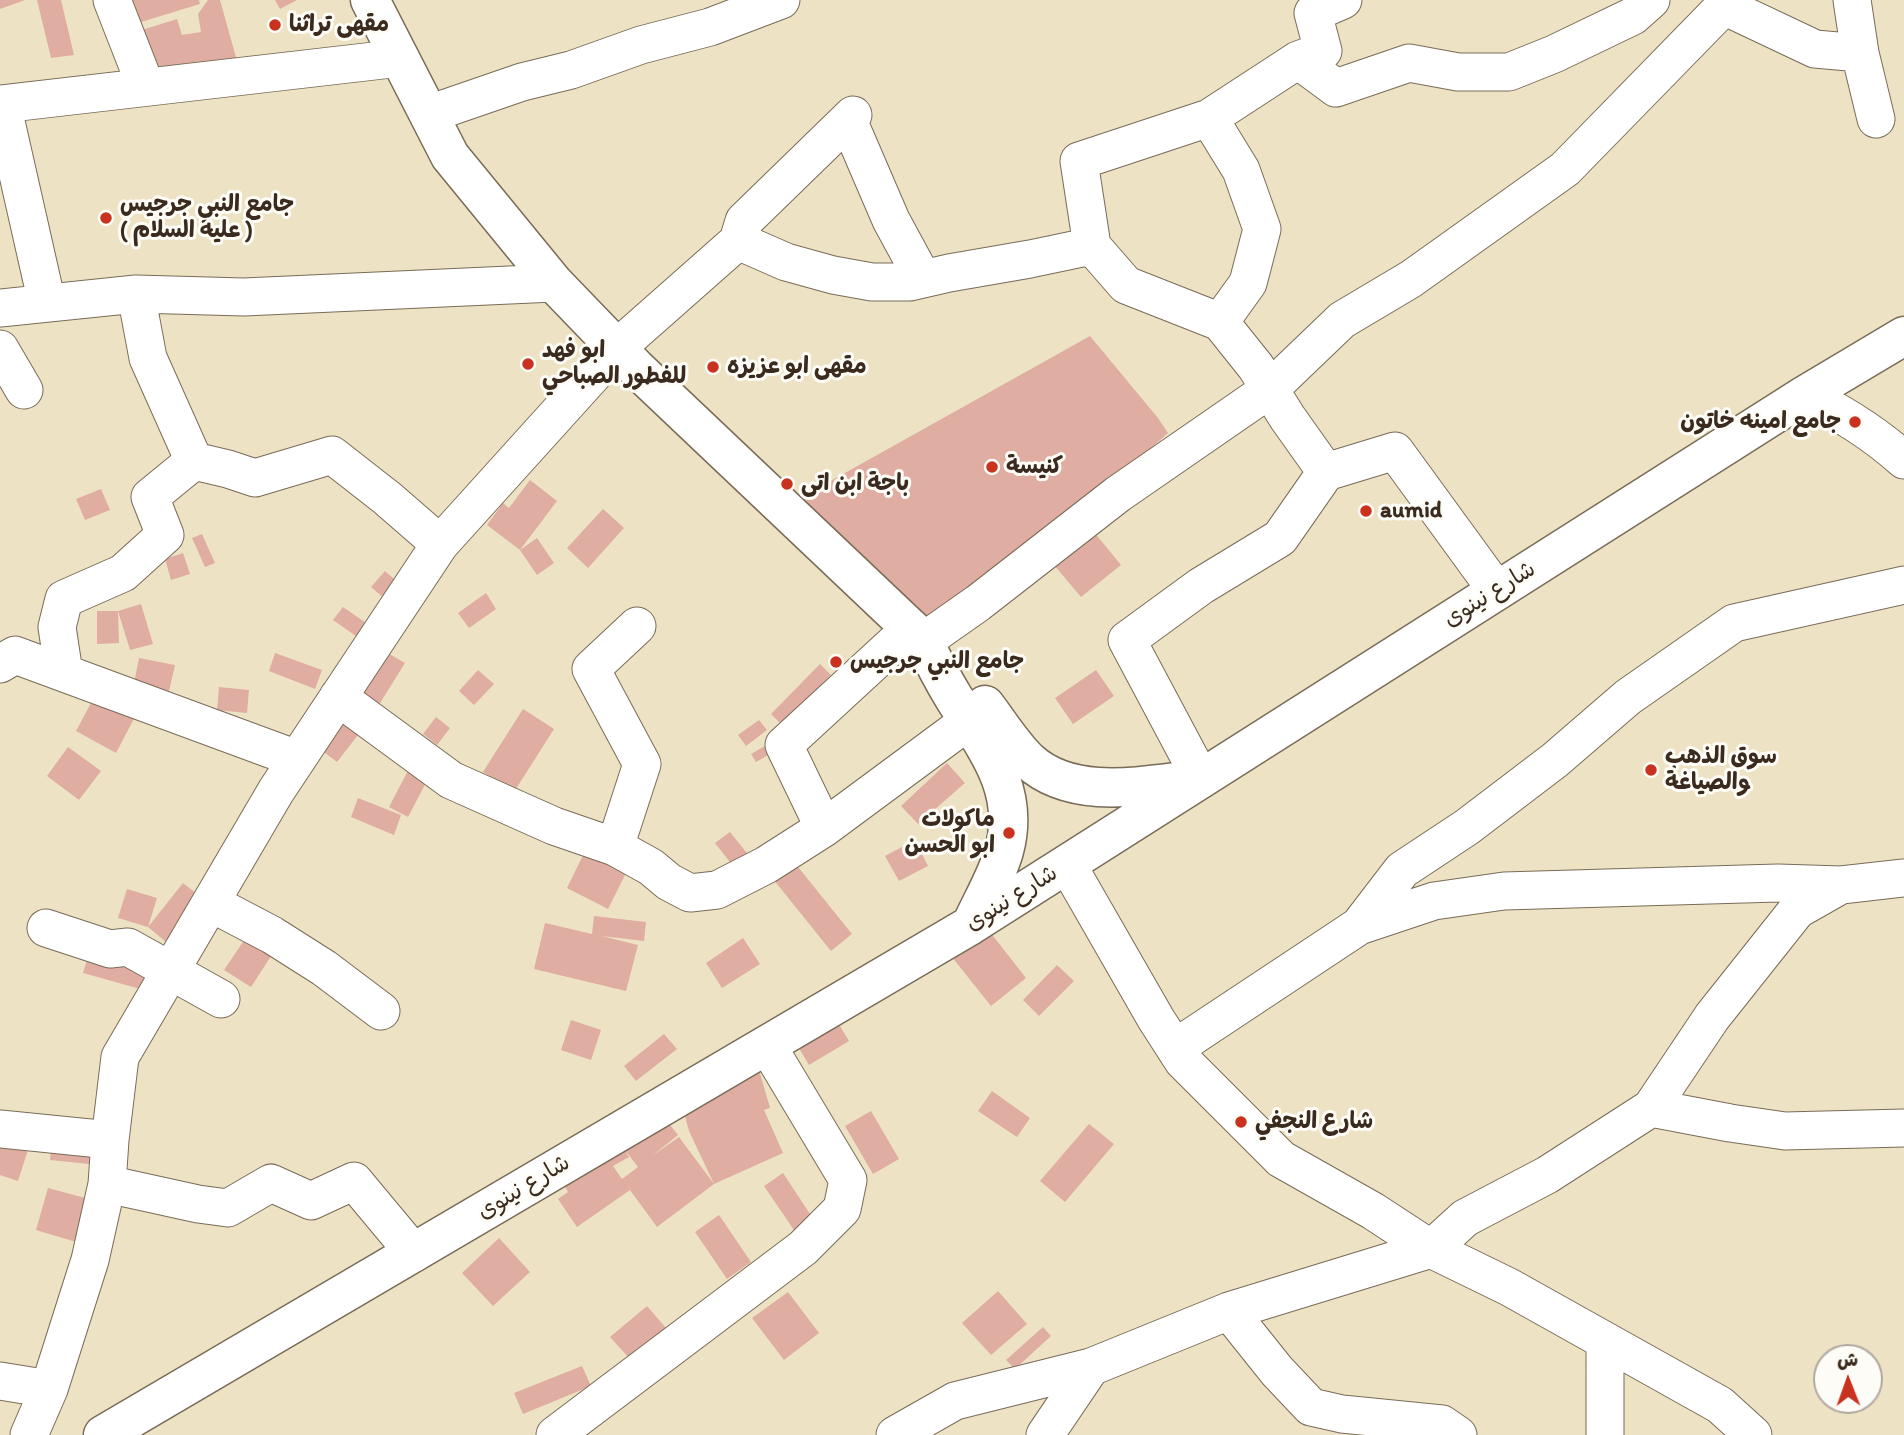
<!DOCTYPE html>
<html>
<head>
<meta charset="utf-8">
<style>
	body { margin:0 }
	#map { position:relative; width:1904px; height:1435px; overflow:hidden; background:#ede3c4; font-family:Itim,"Playpen Sans Arabic",sans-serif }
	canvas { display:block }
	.north { position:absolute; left:1813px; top:1344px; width:70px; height:70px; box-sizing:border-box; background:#fdfcf7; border:2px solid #afa8a0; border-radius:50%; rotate:359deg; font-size:19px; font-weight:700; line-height:28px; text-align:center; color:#3b2a1e }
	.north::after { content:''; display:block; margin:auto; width:24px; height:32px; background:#c8321e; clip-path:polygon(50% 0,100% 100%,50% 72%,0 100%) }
</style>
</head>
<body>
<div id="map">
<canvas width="1904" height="1435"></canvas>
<div class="north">ش</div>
</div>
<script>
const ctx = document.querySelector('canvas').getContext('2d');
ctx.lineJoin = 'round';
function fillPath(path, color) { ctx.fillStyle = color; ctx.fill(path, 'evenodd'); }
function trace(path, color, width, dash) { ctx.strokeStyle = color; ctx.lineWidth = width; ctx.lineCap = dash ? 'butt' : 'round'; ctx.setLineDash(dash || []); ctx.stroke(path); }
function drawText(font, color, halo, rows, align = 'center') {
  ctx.font = font + ' Itim,"Playpen Sans Arabic",sans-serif'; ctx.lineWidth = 6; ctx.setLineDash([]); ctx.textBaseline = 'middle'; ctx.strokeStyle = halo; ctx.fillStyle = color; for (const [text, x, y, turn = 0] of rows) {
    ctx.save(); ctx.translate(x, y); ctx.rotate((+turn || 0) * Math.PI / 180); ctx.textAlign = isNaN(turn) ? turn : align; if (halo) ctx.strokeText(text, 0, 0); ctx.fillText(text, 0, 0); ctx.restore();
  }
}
fillPath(new Path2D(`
	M0,0H25L0,9Z
	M37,0H61L74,55L51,58Z
	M115,0H199L200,4L128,26Z
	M208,0H220L237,61L147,78L129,34L177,19L182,35L201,32L198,14Z
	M275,0H297L280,9Z
	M1090,336L1158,418L1168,433L978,603L923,623L793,502Z
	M530,480L557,501L520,550L537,538L554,563L537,575L520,550L487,525L503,503L509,508Z
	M101,489L110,510L85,520L76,499Z
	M603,509L624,528L588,568L567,548Z
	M1094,532L1121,565L1081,597L1054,565Z
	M202,534L215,563L205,567L192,538Z
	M183,553L190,574L171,580L165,559Z
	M385,571L419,601L406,617L371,587Z
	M486,593L496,609L469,628L458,613Z
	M141,604L153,644L130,650L118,611Z
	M343,607L369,625L360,639L333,620Z
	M97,611H118L119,643L97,644Z
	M386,652L405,663L377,708L358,696Z
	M275,653L322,670L315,689L269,671Z
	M139,658L175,665L169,691L134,683Z
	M820,664L831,675L782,725L771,714Z
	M478,670L494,684L474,705L459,691Z
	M1096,670L1114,696L1073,724L1055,698Z
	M219,687L249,690L247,713L217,710Z
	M98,690L138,711L116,753L76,731Z
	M523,709L554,729L514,792L483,772Z
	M345,710L365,726L337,762L316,746Z
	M436,717L450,728L437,745L423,734Z
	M759,720L767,730L746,746L738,735Z
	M765,746L770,754L756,762L751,754Z
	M68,747L101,771L79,800L47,776Z
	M412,763L431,773L408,817L389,807Z
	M947,763L965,783L918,824L901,806Z
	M358,798L401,815L394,835L351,817Z
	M730,832L751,858L736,870L715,843Z
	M915,840L928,866L899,881L885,856Z
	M586,849L628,869L608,909L567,888Z
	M790,857L852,934L831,951L769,874Z
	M183,883L201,897L166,942L148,927L118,918L127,889L157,898L148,927Z
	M972,909L1026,978L991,1006L936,937Z
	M594,916L646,922L644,941L602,936L638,945L626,991L534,969L545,923L592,934Z
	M247,936L273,953L251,987L224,970Z
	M743,938L760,964L722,988L706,963Z
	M89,953L150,970L144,990L83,973Z
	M1057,965L1074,981L1039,1016L1023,1000Z
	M823,998L849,1041L809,1065L783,1021Z
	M571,1020L601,1030L591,1060L561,1050Z
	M664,1034L677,1049L636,1081L624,1066Z
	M757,1063L770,1108L764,1110L783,1153L714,1184L657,1227L630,1190L577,1227L558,1199L568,1192L551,1162L651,1101L678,1135L652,1156L679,1137L714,1184L689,1131L677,1086ZM625,1150L638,1167L622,1179L613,1166L629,1157Z
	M992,1091L1030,1118L1017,1137L978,1111Z
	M871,1111L899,1159L873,1174L845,1126Z
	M1089,1124L1114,1144L1065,1202L1040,1181Z
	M52,1140L111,1146L109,1166L50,1160Z
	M0,1147L28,1150L18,1181L0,1175Z
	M783,1173L814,1220L796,1233L764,1186Z
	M48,1188L89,1199L76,1242L36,1230Z
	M719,1215L751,1262L727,1279L695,1232Z
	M499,1238L530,1272L493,1306L462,1273Z
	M998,1291L1027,1324L991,1355L962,1323Z
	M788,1292L819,1333L784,1360L752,1318Z
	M647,1306L666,1328L630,1359L610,1337Z
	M1043,1327L1051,1336L1015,1369L1006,1360Z
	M582,1366L591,1386L523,1414L514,1393Z`), '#dfada1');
const street = new Path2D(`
	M112,0L146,87
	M1343,0L1313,13L1323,51L1298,60L1209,118L1079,161L1092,246L1126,285L1220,322L1256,367L1287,417L1326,472L1395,451L1497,591
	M1852,0L1860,53L1876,119
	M1724,6L1815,49L1860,53
	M1298,60L1336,88L1409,63L1458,72H1509L1554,54L1633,16L1651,0
	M429,114L522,82L571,70L641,45L710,27L781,0
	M1209,118L1241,170L1262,229L1248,283L1220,322
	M848,120L891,220L923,279
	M738,241L786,262L833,275L872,282H910L949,273L1030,259L1092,246
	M47,303L2,104L400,58
	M0,308L136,294L244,297L554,283
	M0,349L24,390
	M1805,395C1842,413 1874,433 1904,460
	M194,461L228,469L255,478L332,455L387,498L440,544
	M924,641L978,603L1118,494L1270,389L1342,320L1411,279L1565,169L1730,0
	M0,664L15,655L297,759
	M64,673L57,627L64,599L123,573L165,535L150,497L194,461L148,358L136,294
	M338,697L451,780L554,826L615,847L651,867L669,882L690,893L717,890L766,865L824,828L970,720
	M1201,779L1127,640L1201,586L1280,538L1326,472
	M824,828L784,745L911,628
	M615,847L642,764L591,669L637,626
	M1067,864L1156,1019L1183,1061L1281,1159L1373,1211L1431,1249L1509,1287L1720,1405L1753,1435
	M211,903L272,935L324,968L381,1011
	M1359,926L1402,870L1467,827L1555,760L1628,697L1734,623L1904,585
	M46,928L110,949L128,947L221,999
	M1175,1048L1359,926L1434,901L1504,891L1778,883L1841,885
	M1651,1108L1712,1017L1797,910L1841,885L1904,878
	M0,1129L110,1140
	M107,1184L198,1204L228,1208L271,1183L311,1201L354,1181L414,1253
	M1229,1311L1277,1371L1311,1407L1342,1414L1442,1424L1458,1435
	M1091,1367L1229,1311L1431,1249L1465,1218L1547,1175L1651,1108L1730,1123L1785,1131L1904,1128
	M0,1381L49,1389
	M29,1435L49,1389L90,1260L107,1184L110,1140L120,1057L276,791L440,544L618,347L738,241L744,221L853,115
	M555,1435L803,1248L842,1209L848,1180L767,1045
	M895,1435L955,1401L1091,1367L1045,1435
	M1605,1435V1341`);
const secondary = new Path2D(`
	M370,0L450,156L554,283L636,368L924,641C933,661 943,680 954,698C985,747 1021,789 1004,851C997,876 982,901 971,925
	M985,705C999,723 1012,745 1029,761C1072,800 1140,786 1192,780
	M103,1435L971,925L1805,395L1904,336`);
trace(street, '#796b58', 39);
trace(secondary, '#796b58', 41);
trace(street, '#fff', 37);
trace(secondary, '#fff', 38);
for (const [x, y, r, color] of [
	[275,25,7,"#c8321e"],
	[106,218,7,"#c8321e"],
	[528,364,7,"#c8321e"],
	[713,367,7,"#c8321e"],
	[1855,422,7,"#c8321e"],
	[992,467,7,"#c8321e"],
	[787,484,7,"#c8321e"],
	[1366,511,7,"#c8321e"],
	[836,662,7,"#c8321e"],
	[1651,770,7,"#c8321e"],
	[1009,833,7,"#c8321e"],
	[1241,1122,7,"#c8321e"]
]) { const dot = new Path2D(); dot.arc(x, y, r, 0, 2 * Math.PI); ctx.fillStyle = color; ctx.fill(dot); trace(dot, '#fdfcf7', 2.5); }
drawText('bold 23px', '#3b2a1e', '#fdfcf7', [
	["مقهى تراثنا",289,25],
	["جامع النبي جرجيس",120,205],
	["( عليه السلام )",120,231],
	["ابو فهد",542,351],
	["للفطور الصباحي",542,377],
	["مقهى ابو عزيزه",727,367],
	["جامع امينه خاتون",1841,422,"right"],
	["كنيسة",1006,467],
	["باجة ابن اتى",801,484],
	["aumid",1380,511],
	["جامع النبي جرجيس",850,662],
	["سوق الذهب",1665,757],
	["والصياغة",1665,783],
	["ماكولات",995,820,"right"],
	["ابو الحسن",995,846,"right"],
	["شارع النجفي",1255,1122]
], 'left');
drawText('23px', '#3b2a1e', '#fdfcf7', [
	["شارع نينوى",1490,595,-32],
	["شارع نينوى",1012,899,-32],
	["شارع نينوى",524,1188,-31]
]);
</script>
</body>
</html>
